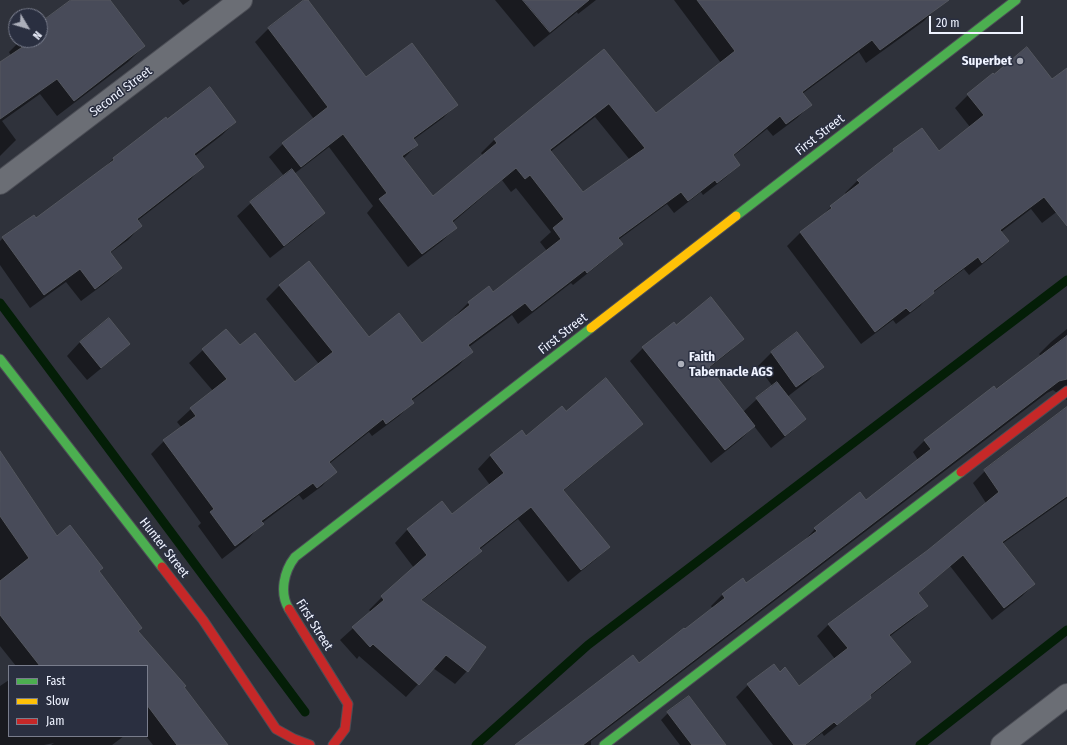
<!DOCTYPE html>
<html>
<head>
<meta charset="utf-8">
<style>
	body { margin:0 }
	#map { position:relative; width:1067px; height:745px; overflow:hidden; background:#2f323b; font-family:"Fira Sans Condensed",sans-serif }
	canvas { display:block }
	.legend { position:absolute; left:8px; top:665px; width:140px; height:72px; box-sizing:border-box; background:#2a2f40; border:1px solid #797d8c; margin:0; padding:5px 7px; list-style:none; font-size:12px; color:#eff3ff }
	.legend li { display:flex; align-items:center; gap:8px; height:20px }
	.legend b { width:20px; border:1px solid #797d8c }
	.north { position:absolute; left:8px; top:8px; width:40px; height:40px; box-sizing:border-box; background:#2a2f40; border:1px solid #797d8c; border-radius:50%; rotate:128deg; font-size:11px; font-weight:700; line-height:16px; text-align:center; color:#eff3ff }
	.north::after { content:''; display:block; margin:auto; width:14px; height:18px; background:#acafba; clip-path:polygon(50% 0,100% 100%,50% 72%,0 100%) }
	.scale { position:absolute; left:929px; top:16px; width:94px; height:18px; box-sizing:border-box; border:2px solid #eff3ff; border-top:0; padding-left:5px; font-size:12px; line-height:14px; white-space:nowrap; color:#eff3ff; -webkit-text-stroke:3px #2a2f40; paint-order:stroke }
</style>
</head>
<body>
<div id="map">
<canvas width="1067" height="745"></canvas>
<ul class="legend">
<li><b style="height:5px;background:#4caf50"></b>Fast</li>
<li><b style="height:5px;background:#ffc107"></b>Slow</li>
<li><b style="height:5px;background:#c62828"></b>Jam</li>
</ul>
<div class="north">N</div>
<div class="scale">20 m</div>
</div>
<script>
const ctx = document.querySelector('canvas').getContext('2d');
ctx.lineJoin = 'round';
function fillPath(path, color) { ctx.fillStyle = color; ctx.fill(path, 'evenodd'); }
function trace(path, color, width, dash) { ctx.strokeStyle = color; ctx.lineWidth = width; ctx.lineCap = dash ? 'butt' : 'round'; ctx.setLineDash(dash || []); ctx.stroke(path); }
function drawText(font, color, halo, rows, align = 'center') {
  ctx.font = font + ' "Fira Sans Condensed",sans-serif'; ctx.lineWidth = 3; ctx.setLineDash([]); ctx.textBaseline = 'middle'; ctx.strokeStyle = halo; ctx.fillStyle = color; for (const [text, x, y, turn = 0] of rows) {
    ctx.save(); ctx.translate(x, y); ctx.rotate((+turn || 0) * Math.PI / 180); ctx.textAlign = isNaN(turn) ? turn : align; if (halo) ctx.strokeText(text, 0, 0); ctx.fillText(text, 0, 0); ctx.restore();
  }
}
fillPath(new Path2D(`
	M72,0H108L144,46L128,62L57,116L40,94L2,121L16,140L0,156V63L11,56L9,52L21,40H40V25Z
	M179,0H190L183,5Z
	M305,0L366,79L456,105L443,118L413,140L417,145L403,159L433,198L483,156L481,153L494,140L604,51L656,114L721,63L674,0H932L937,7L924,21L866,63L859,52L802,94L810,105L797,118L773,136L767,129L732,157L739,165L725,178L703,195L701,192L674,213L667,204L618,240L622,244L608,257L573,285L571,283L518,324L512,315L469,347L472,351L459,365L411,401L412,403L399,416L372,436L369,432L329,464L335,472L322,486L303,500L299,495L262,523L249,538L222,559L198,526L201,523L151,454L164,441L182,428L177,422L191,409L213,391L189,363L203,350L226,330L240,347L295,384L319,364L266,299L279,286L308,263L369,339L422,344L456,317L455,316L469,302L493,293L547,251L540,242L551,232L516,188L511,192L502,180L452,223L456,228L442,241L408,267L367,213L373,206L329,147L294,174L324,213L311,226L270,258L237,216L251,203L284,176L269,157L283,144L314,119L255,42L269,28ZM595,117L630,160L583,194L550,152Z
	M495,0H596L578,14L577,12L534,47Z
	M1067,69V204L1042,223L1031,209L1001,232L1008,241L995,254L969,275L964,269L931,294L920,306L896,324L893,320L861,344L787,246L800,233L820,218L831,207L846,195L845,193L858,180L884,160L894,150L938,152L970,127L955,108L968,95L993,74L1052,81Z
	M165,118L167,121L235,122L222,135L195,156L203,166L190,180L137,221L141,226L128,240L110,253L121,268L108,281L81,301L66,282L30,308L0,265V241L3,238L36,219L104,168L113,159Z
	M676,326L742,339L729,352L709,368L743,412L757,399L773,387L758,366L771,353L797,334L822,366L809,380L787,397L804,419L791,432L771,448L754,426L741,439L711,463L630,361L643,348Z
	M1067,329V400L1053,390L1047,393L591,741V745H519L639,664L713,609L711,606L723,594L746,584L804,541L815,529L866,501L918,460L913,452L925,440L1041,356L1039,354L1051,342Z
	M80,342L129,344L115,357L87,380L67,356Z
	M1067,406V498L1002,544L1034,584L1022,596L992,620L950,566L917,594L926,606L914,618L889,637L910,662L898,674L869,697L858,709L824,736L822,733L806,745H773L736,697L748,685L774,666L780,673L799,687L835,659L817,636L829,624L928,550L986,503L973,483L985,471L1067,408Z
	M566,412L642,423L629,436L563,491L609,547L596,559L568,582L518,519L479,550L480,551L468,564L421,601L467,671L455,684L433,668L406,697L359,656L357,659L340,640L371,612L369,610L382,597L414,568L395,543L407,530L442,503L452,515L490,485L478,469L490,456L522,432L526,437Z
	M0,453L57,538L98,572L137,632L183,687L227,745H153L146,736L147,666H16L0,646Z
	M9,680V736H124L112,745H51L54,743L44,745H0V686Z
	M668,713L720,745H680L661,720Z`), '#0007');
trace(new Path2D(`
	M0,303L305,712
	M476,745L588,645L1067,280
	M920,745L1067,630`), '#041e07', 9);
const building = new Path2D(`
	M71,0H110L145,46L74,101L57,79L0,119V62L33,40H40V23Z
	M304,0H308L366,77L412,43L458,105L413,138L418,145L402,156L433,196L497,143L494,139L604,49L656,113L735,51L697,0H949L880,50L872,40L802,92L812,105L786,124L780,116L733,155L740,165L717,183L715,180L688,201L681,192L618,238L623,244L587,273L585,270L532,311L525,303L468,345L473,352L411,399L414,403L386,424L383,419L329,462L337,472L317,488L313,483L261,521L264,524L235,546L210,512L214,509L163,440L196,416L190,408L227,379L202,349L226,329L240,345L255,333L295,382L333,352L279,285L309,261L369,337L399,313L422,343L470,305L468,302L489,286L493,292L561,239L553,228L564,219L530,175L525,179L516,168L452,221L457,228L422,254L379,199L387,193L343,134L301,167L282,143L328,107L268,28ZM609,104L645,148L583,192L550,150Z
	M523,0H589L550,32Z
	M1027,47L1052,79L1067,68V226L1044,197L1000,230L1009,241L982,263L978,257L933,291L934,293L910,312L906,308L875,332L800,232L832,208L830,206L860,183L857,180L894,151L893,149L922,128L939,151L984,115L967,94L993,73L994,74Z
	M210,87L236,122L194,154L204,167L137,219L142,226L110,252L122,268L95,289L80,269L44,295L2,237L34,215L36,218L114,160L113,158L166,117L167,119Z
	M292,169L325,213L284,246L250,202Z
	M711,297L744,339L709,367L755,426L725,450L642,347L674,322L676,325Z
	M109,318L130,344L101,368L80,342Z
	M797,332L824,367L796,387L771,352Z
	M1067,336V379L1059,381L583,745H515L633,655L639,663L684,628L685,629L725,598L722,594L743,578L746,583L817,531L814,528L860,492L866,500L931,449L924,440L994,386L996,389Z
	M606,378L643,424L563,490L610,547L581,570L531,507L479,548L482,551L421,600L486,647L468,672L446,655L419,685L373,644L370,647L352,627L384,600L381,596L427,555L407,529L442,501L452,514L504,473L490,455L522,430L526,436L562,406L566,411Z
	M777,382L806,419L785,436L756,398Z
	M1067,407V496L1002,542L1035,584L1004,608L963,555L918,593L928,606L889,635L911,662L870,695L871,698L837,725L834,722L805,745H794L747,684L774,664L780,672L785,667L799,686L848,648L828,624L928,550L999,492L984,470Z
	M0,451L57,536L70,525L103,568L99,571L142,628L138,631L186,686L184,687L228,745H177L147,705V666H40L0,615V581L29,558L0,516Z
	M689,696L726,745H692L667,712Z`);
fillPath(building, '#484b59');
trace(building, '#54575f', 1);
const street = new Path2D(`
	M0,183L241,0
	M1002,745L1067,695`);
const fast = new Path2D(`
	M736,216L1016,0
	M0,359L162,567
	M289,609C279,593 284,571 295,557L591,328
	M604,745L961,472`);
const slow = new Path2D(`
	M591,328L736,216`);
const jam = new Path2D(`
	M961,472L1067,391
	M162,567L203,620L276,729L294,739L310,745
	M289,609L348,704L345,729L333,745`);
trace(street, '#4c4e56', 24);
trace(fast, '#4c4e56', 11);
trace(slow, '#4c4e56', 11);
trace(jam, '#4c4e56', 11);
trace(street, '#6b6e75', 22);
trace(fast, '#4caf50', 9);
trace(slow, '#ffc107', 9);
trace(jam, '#c62828', 9);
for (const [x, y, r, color] of [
	[1020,61,4,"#acafba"],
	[681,364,4,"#acafba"]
]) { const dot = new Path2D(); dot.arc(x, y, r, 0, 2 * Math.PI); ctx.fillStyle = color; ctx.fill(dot); trace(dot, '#2a2f40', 1.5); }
drawText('bold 13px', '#eff3ff', '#2a2f40', [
	["Superbet",1012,61],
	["Faith",689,357,"left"],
	["Tabernacle AGS",689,372,"left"]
], 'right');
drawText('13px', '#eff3ff', '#2a2f40', [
	["Second Street",121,92,-37],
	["First Street",820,135,-38],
	["First Street",563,334,-38],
	["Hunter Street",164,548,52],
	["First Street",314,625,58]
]);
</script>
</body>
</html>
